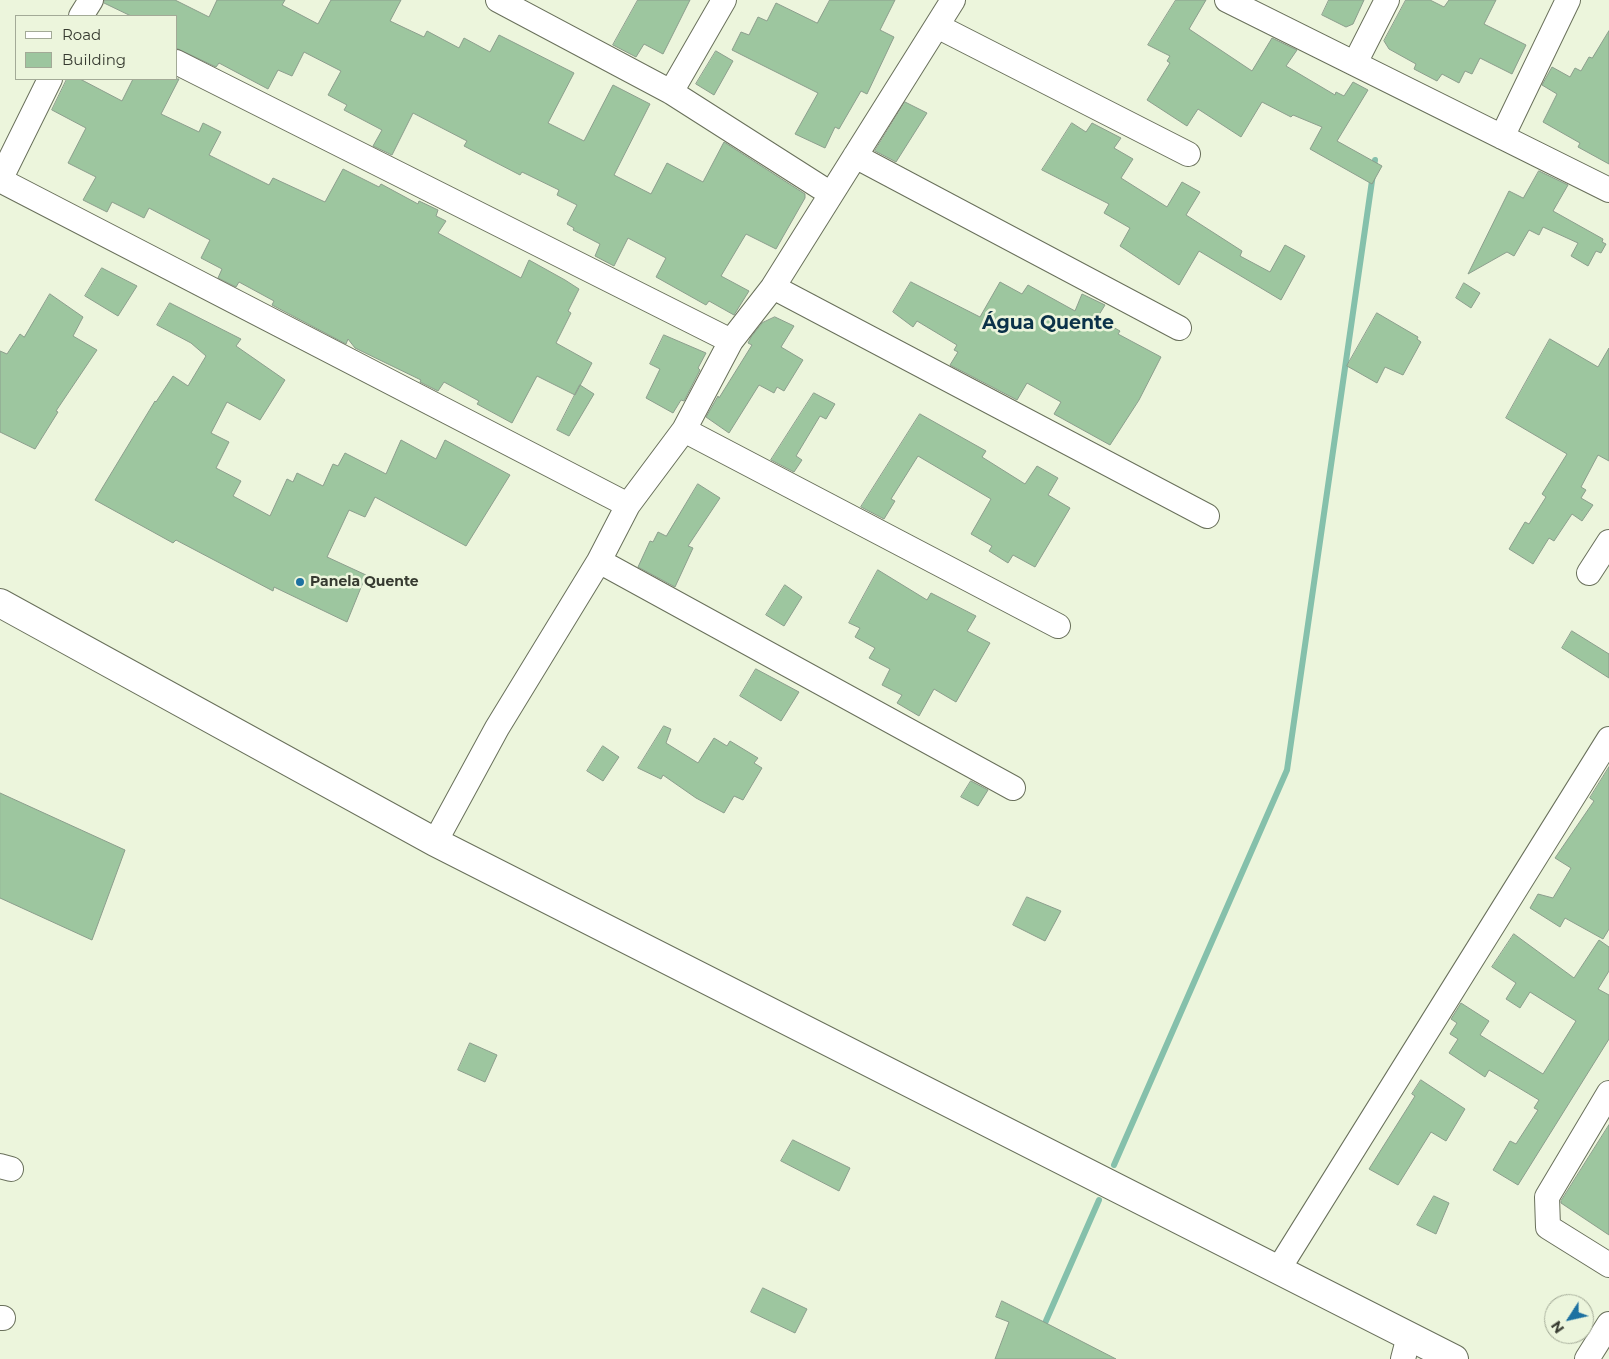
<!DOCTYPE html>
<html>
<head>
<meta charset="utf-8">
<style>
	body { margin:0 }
	#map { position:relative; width:1609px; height:1359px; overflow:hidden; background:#ecf5dc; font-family:Montserrat,sans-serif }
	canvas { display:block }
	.legend { position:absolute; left:15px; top:15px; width:162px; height:65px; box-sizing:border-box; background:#ecf5dc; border:1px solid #a3aa97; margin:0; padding:6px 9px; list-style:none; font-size:15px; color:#363a30 }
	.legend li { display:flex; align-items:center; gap:10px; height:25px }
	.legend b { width:25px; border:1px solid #a3aa97 }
	.north { position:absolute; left:1544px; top:1294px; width:50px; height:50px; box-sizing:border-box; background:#ecf5dc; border:1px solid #a3aa97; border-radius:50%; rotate:235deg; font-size:14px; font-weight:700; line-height:20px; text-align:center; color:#363a30 }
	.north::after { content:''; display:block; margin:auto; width:18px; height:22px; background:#1d71a1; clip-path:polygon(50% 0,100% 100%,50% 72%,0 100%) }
</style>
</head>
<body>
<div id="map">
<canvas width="1609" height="1359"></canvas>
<ul class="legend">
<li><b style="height:6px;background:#fff"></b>Road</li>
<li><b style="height:14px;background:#9dc69f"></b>Building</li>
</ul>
<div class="north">N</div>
</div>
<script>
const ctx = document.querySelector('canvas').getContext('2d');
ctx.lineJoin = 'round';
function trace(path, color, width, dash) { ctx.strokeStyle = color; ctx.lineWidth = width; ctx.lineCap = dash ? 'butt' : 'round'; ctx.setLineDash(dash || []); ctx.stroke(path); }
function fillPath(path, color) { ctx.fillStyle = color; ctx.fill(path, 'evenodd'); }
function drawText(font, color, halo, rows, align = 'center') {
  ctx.font = font + ' Montserrat,sans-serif'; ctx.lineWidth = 5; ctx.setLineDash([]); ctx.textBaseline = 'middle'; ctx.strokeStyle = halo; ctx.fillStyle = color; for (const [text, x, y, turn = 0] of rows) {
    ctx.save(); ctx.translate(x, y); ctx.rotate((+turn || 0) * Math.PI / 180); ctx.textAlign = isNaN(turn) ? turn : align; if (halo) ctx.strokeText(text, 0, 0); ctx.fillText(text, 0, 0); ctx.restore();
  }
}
trace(new Path2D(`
	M1114,1165L1287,770L1375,160
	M1042,1330L1099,1200`), '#85c0ab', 6);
const building = new Path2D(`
	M105,0H175L209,17L217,0H285L282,5L318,24L331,0H401L390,21L424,37L427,31L459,48L464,38L490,52L499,35L574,73L548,123L584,141L613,85L650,104L614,175L651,194L667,163L703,182L724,142L805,194V198L776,249L746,234L721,276L749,291L734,315L709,301L706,305L656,277L666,258L628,238L614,266L595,256L600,244L573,230L574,228L567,224L577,205L557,195L559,190L522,172L520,175L464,146L467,141L413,113L392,155L373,146L382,130L344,110L347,105L328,95L341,71L304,52L292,76L278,70L268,89L219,63L216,67L176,48V16H131L104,3Z
	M638,0H690L663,54L644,44L636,57L613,45Z
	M830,0H895L880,30L894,37L867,94L861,91L839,129L835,127L825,148L795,134L818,93L732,50L741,32L749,35L758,17L767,21L776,3L817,23Z
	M1176,0H1206L1189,29L1252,71L1272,38L1297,50L1286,66L1335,95L1336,92L1344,96L1353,82L1368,90L1337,141L1382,166L1372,184L1310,149L1322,127L1293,115L1291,117L1262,102L1241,137L1198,109L1187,126L1147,100L1170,63L1167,61L1170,56L1148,45Z
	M1329,0H1364L1353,24L1346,27L1322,15Z
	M1406,0H1430L1444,7L1449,0H1496L1484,24L1526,45L1512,74L1480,58L1472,74L1465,71L1459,83L1442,74L1437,81L1414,69L1416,64L1389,49L1384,41Z
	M1609,31V164L1578,147L1580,143L1543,122L1557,94L1542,85L1552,67L1570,77L1575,68L1581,71L1589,57L1592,58Z
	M716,51L733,61L714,95L696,84Z
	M67,79H80L122,101L133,79H179L161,114L199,132L203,123L221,132L209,155L269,185L273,178L325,202L343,169L379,187L381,184L418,204L419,201L438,210L436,216L446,221L438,233L521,278L529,260L565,280L579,289L568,311L571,313L556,343L592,363L575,395L537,376L512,423L477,404L479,401L444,382L438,391L420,382L421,380L355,348L348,339L346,344L272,305L274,301L239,282L236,287L218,278L222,269L201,258L210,240L149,208L144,218L112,202L107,212L83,200L96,177L68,163L86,128L52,110Z
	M905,102L927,113L896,162L875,151Z
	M1072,123L1086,132L1092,123L1121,138L1114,148L1133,159L1121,178L1167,207L1182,182L1200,192L1186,215L1242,251L1240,256L1270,272L1285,245L1305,256L1281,300L1199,251L1179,285L1120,246L1130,228L1104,213L1109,204L1042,170Z
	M1539,171L1568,185L1553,211L1603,239L1602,242L1606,244L1601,253L1596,251L1588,266L1571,256L1578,243L1543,227L1539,235L1529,230L1514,256L1507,252L1468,274L1509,191L1523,198Z
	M102,268L137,286L118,316L85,296Z
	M911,282L980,317L1000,282L1022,294L1028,285L1075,311L1082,294L1105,305L1097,318L1120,331L1118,334L1161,357L1139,400L1110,445L1054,414L1061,402L1027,383L1017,400L950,365L958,352L954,350L957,345L917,321L913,327L893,312Z
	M1464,283L1480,293L1471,308L1456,298Z
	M50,294L83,317L73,336L97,350L56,411L58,412L35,449L0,432V351L7,354L20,334L24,337Z
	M170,303L241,339L236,346L285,380L260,420L227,402L211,433L229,442L216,468L241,481L233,496L270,516L287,479L293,482L297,473L323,486L333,464L338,466L345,453L386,474L401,440L436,459L445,440L510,475L466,546L375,497L365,517L349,510L327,557L366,575L347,622L274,587L273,591L176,540L173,543L95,500L155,401L156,402L173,376L188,386L206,356L191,343L157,325Z
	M1377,313L1418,337L1417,339L1421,342L1403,375L1385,367L1377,383L1347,366Z
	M775,317L794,326L781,347L803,360L784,391L777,387L774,393L759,385L729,433L706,417L718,396L719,398L752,345L748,343L751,337L762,323Z
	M664,335L706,353L698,368L700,370L684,401L681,400L673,413L646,398L660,369L650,364Z
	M1550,339L1598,367L1609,348V461L1598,455L1581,487L1586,490L1581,498L1593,505L1582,521L1572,514L1554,541L1549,538L1533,564L1509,549L1525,522L1529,524L1546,497L1542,494L1567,454L1506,418Z
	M580,385L594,394L569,436L557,430Z
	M814,393L835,404L826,419L820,416L796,456L802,460L794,472L771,460Z
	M920,414L986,451L982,457L1025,484L1037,466L1058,478L1048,495L1070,508L1035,567L1013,555L1008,563L989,551L992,546L971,534L991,499L918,456L891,499L895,501L884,519L861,507Z
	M698,484L720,498L688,546L693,548L675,587L638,567L650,541L653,542L658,532L666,536Z
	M878,570L927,600L931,593L976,616L967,631L990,643L956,702L934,689L919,716L897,703L902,695L882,685L890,669L869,658L875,648L855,637L860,628L849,623Z
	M785,585L802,597L784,626L766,615Z
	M1572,631L1609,654V678L1562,648Z
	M756,669L799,692L781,721L740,696Z
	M664,726L671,729L666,743L698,763L714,738L727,746L730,741L758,758L754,763L762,768L743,800L734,796L724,813L696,798L663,775L661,779L638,768Z
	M603,746L619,757L603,781L587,771Z
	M1609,767V929L1603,939L1565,918L1560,927L1530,908L1538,894L1553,898L1571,868L1555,858L1594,801L1590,798Z
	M971,781L988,790L978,806L961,797Z
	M0,793L125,850L92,940L0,898Z
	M1027,897L1061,911L1045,941L1013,925Z
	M1514,934L1574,978L1599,940L1609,947V971L1598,989L1609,995V1039L1518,1185L1493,1170L1510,1141L1516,1144L1538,1110L1534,1108L1539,1100L1489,1070L1485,1077L1449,1053L1458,1039L1450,1034L1457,1023L1451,1019L1461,1003L1489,1021L1480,1035L1543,1074L1576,1021L1530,992L1520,1008L1506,999L1516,983L1492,967Z
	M470,1043L497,1055L485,1082L458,1070Z
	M1421,1080L1465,1109L1446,1141L1431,1132L1398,1185L1369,1169L1415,1096L1412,1094Z
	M1609,1125V1235L1561,1203V1201Z
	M793,1140L850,1168L839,1191L781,1161Z
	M1434,1196L1449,1203L1436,1234L1417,1225Z
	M763,1288L807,1309L795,1333L751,1312Z
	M1002,1301L1042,1321L1116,1359H995L1009,1322L996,1317Z`);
fillPath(building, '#9dc69f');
trace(building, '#8c9e8d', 1);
const minor = new Path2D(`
	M498,0L671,92L831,194
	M1227,0L1609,190
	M81,16L91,0
	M937,26L1188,154
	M176,62L731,341
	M1355,63L1387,0
	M50,79L0,180L628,505
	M671,92L724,0
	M1502,137L1568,0
	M855,156L1179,328
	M773,287L1207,516
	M684,430L1058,626
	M599,561L1013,788
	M1589,573L1609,542
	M435,842L497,728L599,561L628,505L684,430L731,341L773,287L953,0
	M1609,1093L1547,1197L1548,1227L1609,1265
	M0,1166L11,1169
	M1278,1270L1609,739
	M0,1318H3
	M1403,1359L1409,1336
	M1587,1359L1609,1324`);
const secondary = new Path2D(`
	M0,603L435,842L1454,1359`);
trace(minor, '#69705b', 26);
trace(secondary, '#69705b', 30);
trace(minor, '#fff', 24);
trace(secondary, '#fff', 28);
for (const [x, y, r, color] of [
	[300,582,5,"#1d71a1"]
]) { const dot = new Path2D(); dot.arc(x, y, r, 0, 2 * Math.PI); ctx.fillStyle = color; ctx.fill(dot); trace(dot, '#ecf5dc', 2); }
drawText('bold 14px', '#363a30', '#ecf5dc', [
	["Panela Quente",310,582]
], 'left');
drawText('bold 19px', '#0b3249', '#ecf5dc', [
	["Água Quente",1048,323]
]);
</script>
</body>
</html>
